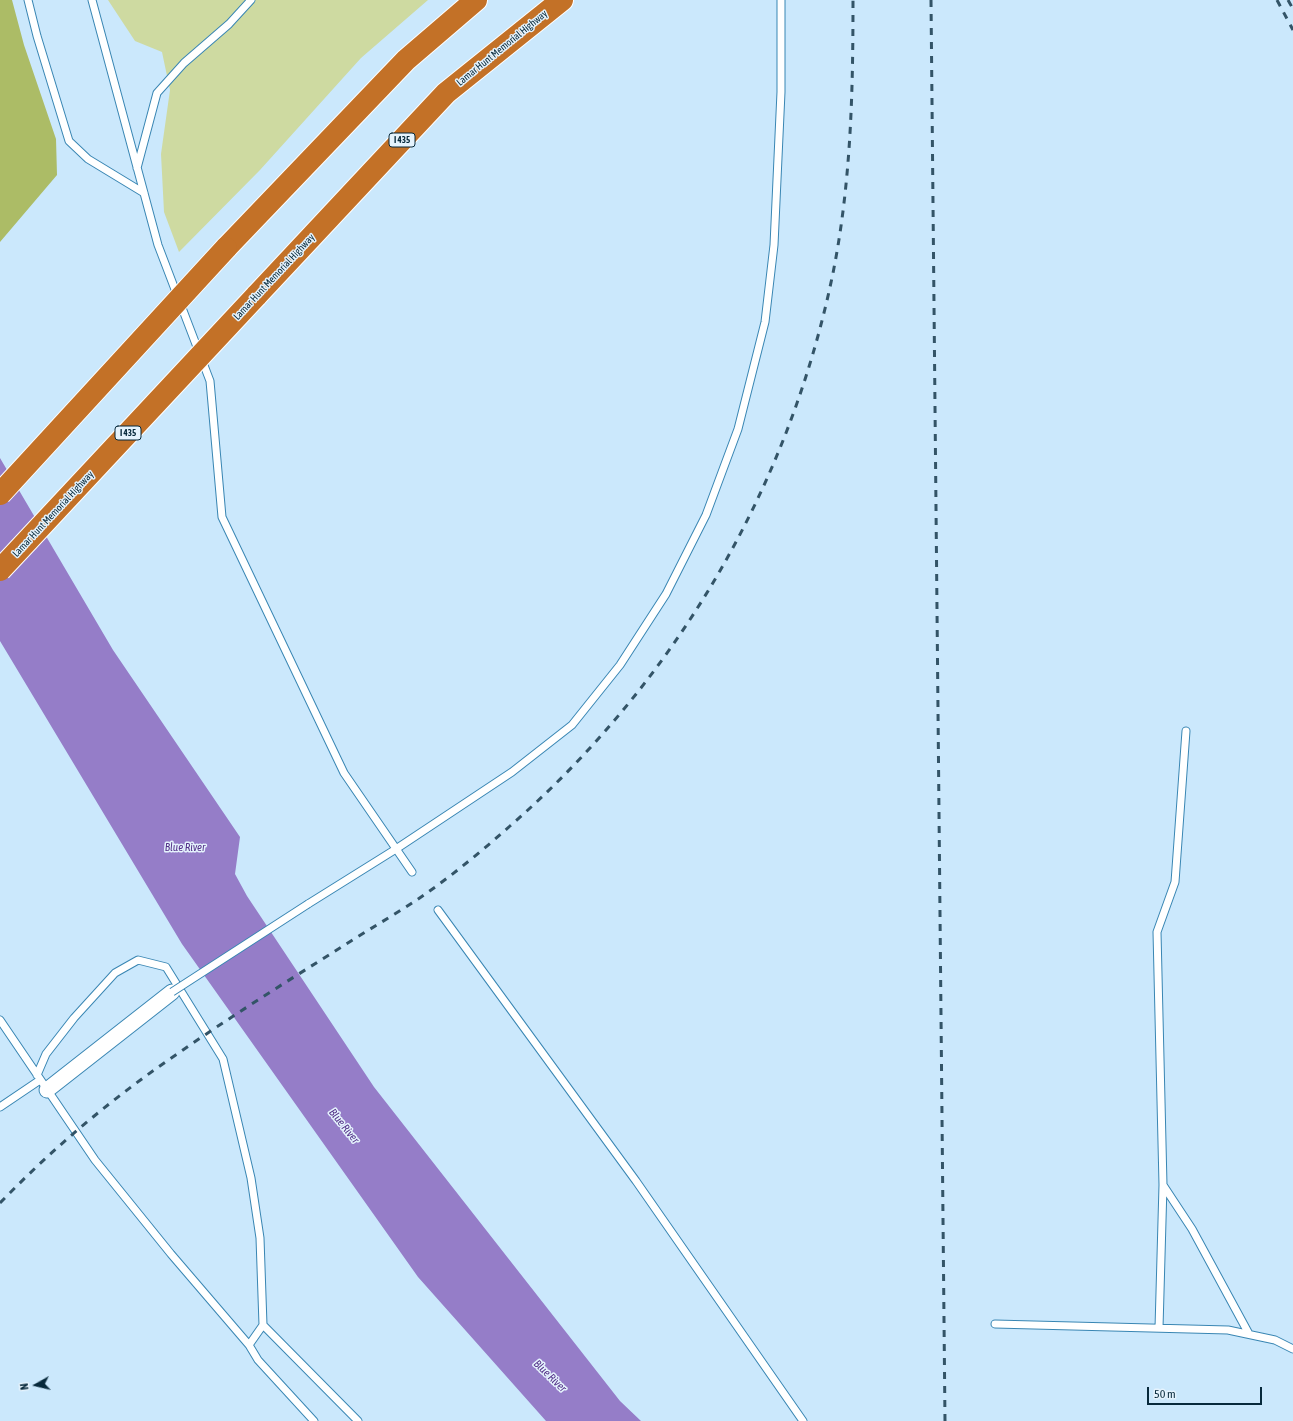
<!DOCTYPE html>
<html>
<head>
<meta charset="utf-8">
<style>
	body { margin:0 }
	#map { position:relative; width:1293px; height:1421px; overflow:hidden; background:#cbe8fc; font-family:"Asap Condensed",sans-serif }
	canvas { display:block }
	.north { position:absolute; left:16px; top:1365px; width:40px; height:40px; -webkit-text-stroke:3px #e5f3fd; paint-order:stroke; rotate:262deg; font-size:11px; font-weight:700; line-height:16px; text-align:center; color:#07293b }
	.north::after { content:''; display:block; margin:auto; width:14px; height:18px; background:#07293b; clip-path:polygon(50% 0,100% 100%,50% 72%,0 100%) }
	.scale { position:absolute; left:1147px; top:1387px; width:115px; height:18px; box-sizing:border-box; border:2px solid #07293b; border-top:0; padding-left:5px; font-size:12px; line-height:14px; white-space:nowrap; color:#07293b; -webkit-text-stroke:3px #e5f3fd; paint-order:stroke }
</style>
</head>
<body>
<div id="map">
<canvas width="1293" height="1421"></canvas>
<div class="north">N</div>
<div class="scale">50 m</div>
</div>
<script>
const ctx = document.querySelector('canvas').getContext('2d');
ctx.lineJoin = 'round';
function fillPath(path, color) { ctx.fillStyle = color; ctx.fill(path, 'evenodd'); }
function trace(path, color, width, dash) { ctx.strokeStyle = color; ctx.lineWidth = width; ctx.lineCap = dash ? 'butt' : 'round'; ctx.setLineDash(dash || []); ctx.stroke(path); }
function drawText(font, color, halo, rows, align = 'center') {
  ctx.font = font + ' "Asap Condensed",sans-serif'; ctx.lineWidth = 3; ctx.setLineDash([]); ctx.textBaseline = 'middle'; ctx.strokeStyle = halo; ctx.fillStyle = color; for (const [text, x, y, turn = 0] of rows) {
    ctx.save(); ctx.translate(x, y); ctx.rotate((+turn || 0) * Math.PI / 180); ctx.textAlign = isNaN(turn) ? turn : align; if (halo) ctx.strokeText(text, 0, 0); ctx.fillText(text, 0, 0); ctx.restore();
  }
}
fillPath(new Path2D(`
	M108,0H428L361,58L260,170L179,252L164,212L161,154L170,90L162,52L135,41Z`), '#cedaa1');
fillPath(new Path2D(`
	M0,0H12L24,45L56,139L57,175L0,242Z`), '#acbc66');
fillPath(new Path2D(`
	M0,458L113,650L240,837L235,874L247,896L374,1087L620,1401L641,1421H546L418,1277L182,944L0,641Z`), '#957dc8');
const lane = new Path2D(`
	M28,0L37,36L69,141L88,159L144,193
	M92,0L158,245L210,381L222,517L344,773L412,872
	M137,168L157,93L184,63L229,24L251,0
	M1186,731L1175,882L1157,932L1163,1185L1192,1229L1249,1334
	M308,904L396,849L512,772L572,725L620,665L666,594L706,515L738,429L765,322L774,245L781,92V0
	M438,910L636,1181L803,1421
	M0,1020L95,1160L171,1254L249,1345L263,1325L358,1421
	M37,1075L46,1054L74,1018L115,973L138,960L166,967L223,1059L251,1178L260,1238L263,1325
	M0,1107L40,1080
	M995,1324L1228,1330L1275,1340L1293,1349
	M1159,1328L1163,1185
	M249,1345L258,1360L314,1421`);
const street = new Path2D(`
	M47,1090L172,992`);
const highway = new Path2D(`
	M226,248L406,60L476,0
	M256,296L446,93L562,0`);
trace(lane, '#3986b3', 9);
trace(street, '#3986b3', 17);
trace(highway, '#fff', 24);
trace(lane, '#fff', 7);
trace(street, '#fff', 15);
trace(highway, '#c37127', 22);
trace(new Path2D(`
	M931,0L945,1421
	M1277,0L1293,30
	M1288,0L1293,9
	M0,1203C55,1146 115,1096 180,1052C236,1013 294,977 351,941C376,925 401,911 424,895C454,874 483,850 510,826C675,682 789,488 833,273C851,183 853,92 853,0`), '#335467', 3, [7, 7]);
const laneBridge = new Path2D(`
	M172,992L308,904`);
const highwayBridge = new Path2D(`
	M0,494L226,248
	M0,570L256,296`);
trace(laneBridge, '#3986b3', 9, []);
trace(highwayBridge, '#fff', 24, []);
trace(laneBridge, '#fff', 7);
trace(highwayBridge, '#c37127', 22);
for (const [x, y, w] of [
	[402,140,26],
	[128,433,26]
]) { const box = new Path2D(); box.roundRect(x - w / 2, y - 7, w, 14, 3); ctx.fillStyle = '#e5f3fd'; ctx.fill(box); trace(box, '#07293b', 1); }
drawText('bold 9px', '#07293b', null, [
	["I 435",402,140],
	["I 435",128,433]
]);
drawText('10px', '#07293b', '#e5f3fd', [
	["Lamar Hunt Memorial Highway",502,48,-39],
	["Lamar Hunt Memorial Highway",274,277,-47],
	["Lamar Hunt Memorial Highway",53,514,-47]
]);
drawText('italic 11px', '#512d86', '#e5f3fd', [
	["Blue River",185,848],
	["Blue River",344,1126,51],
	["Blue River",550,1376,44]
]);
</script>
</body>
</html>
